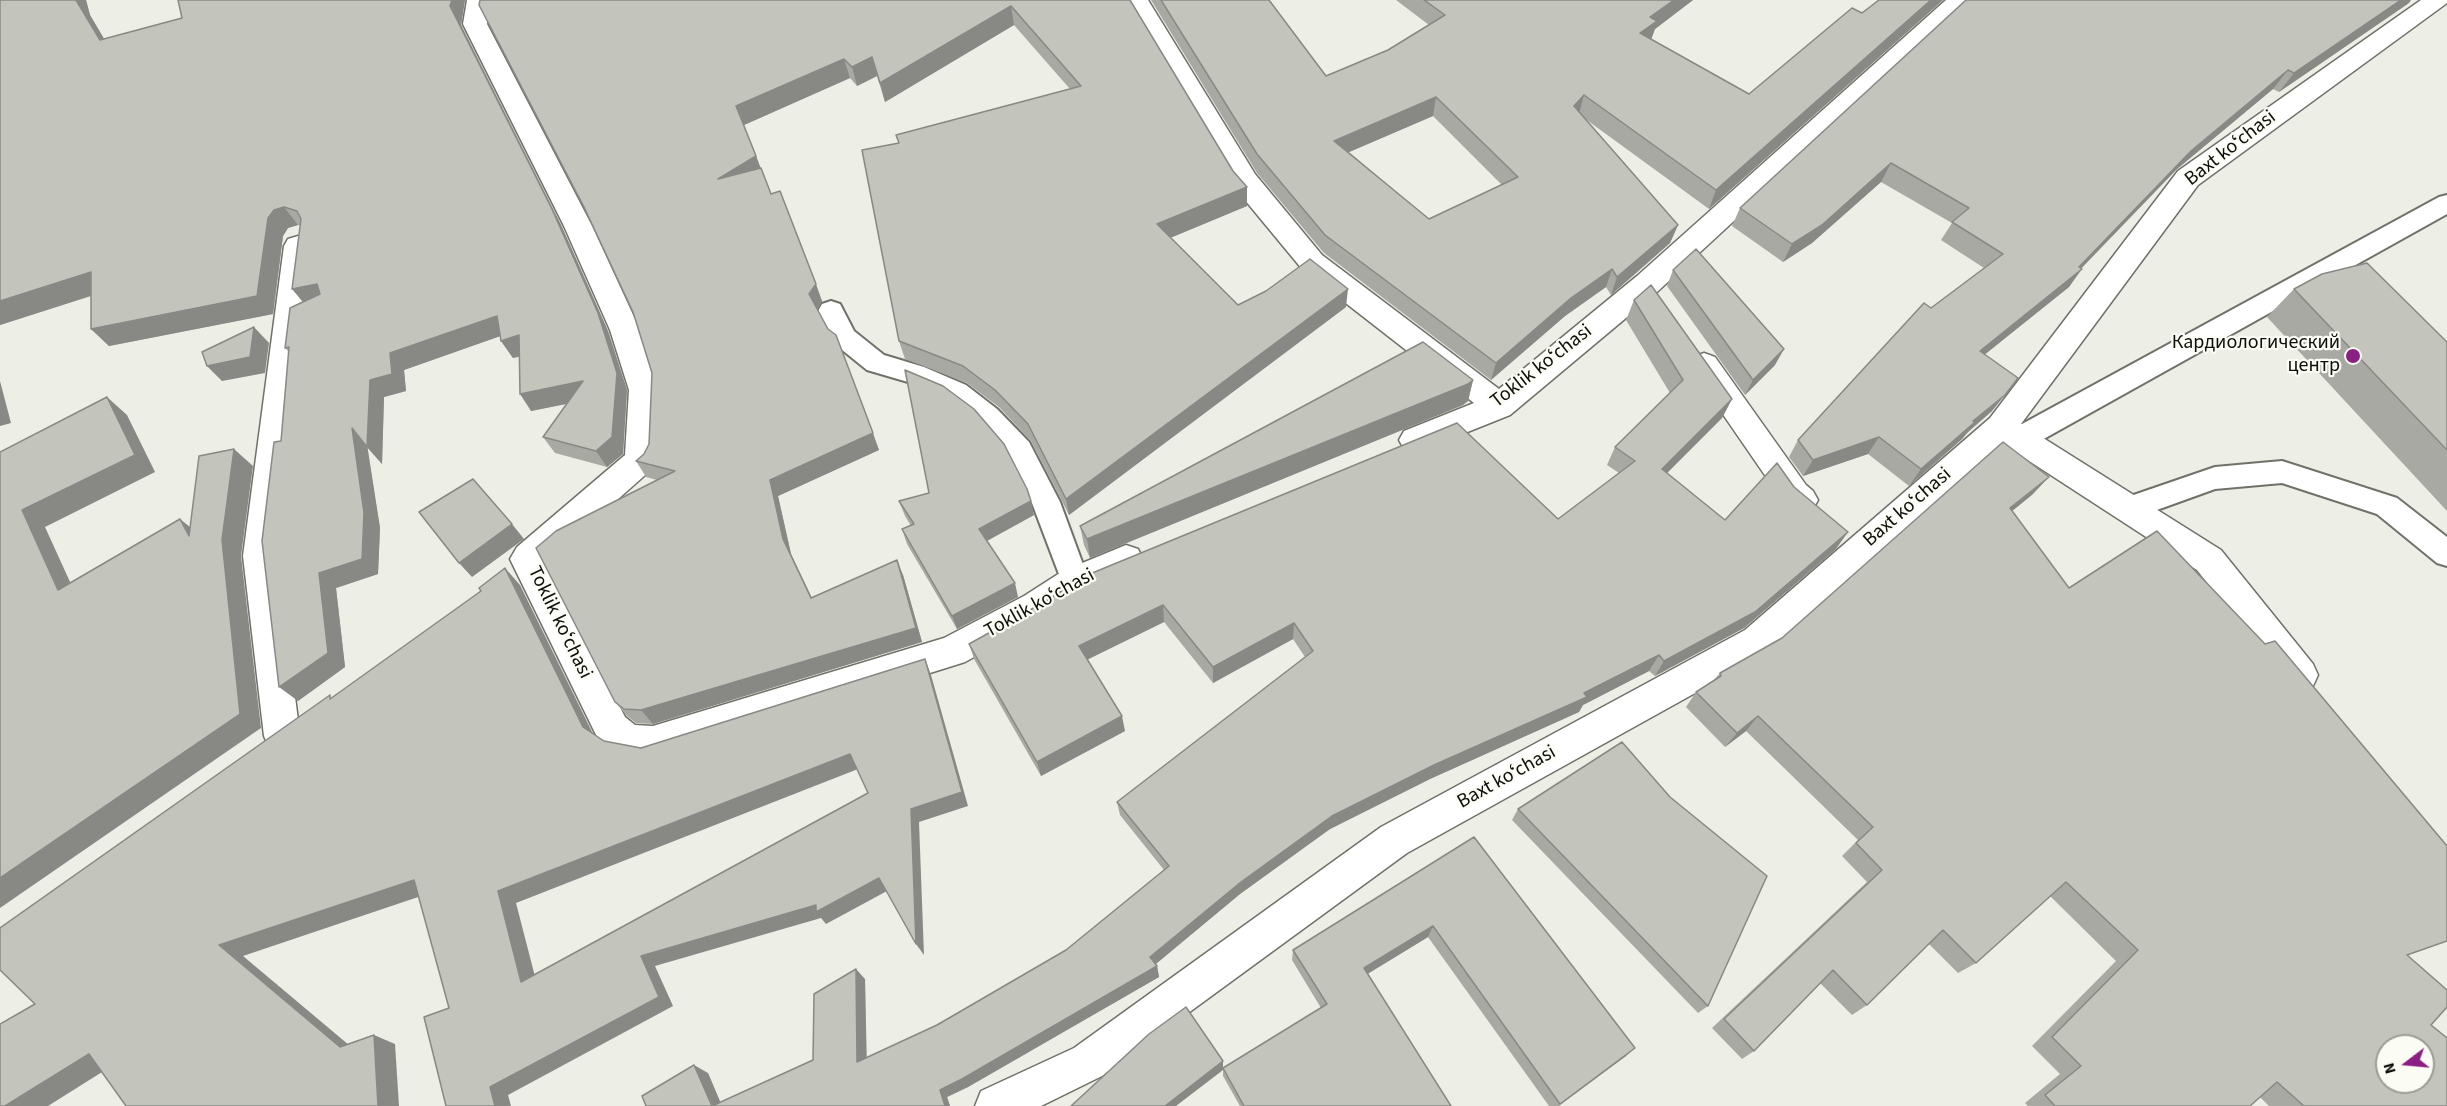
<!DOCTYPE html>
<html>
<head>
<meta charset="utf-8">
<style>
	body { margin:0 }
	#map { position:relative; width:2447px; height:1106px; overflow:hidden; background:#edeee6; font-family:"Source Sans 3",sans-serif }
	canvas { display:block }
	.north { position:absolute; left:2375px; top:1034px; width:60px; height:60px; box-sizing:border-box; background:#fbfcf3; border:2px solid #9c9d97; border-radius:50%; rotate:254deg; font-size:16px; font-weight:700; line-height:24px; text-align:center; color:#0e0e0c }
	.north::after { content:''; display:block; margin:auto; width:21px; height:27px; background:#8b2084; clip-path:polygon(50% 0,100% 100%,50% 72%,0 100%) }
</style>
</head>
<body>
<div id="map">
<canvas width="2447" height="1106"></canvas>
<div class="north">N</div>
</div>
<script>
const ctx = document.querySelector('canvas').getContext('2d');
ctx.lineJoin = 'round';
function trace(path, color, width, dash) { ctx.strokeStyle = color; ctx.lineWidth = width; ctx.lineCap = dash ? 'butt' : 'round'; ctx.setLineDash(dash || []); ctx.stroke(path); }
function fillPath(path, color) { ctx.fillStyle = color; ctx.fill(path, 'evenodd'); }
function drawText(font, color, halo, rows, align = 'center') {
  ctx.font = font + ' "Source Sans 3",sans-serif'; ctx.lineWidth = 4.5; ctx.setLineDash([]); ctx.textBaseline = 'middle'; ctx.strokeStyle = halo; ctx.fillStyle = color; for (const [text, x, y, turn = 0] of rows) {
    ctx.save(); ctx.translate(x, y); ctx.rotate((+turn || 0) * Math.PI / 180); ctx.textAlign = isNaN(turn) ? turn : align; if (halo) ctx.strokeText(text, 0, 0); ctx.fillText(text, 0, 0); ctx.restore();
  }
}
const service = new Path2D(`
	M2447,195V214L2031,446L2021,449L2011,446L2008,438L2011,430L2439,197Z
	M831,301L840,304L854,331L884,355L924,367L966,385L997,409L1029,442L1060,502L1089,581L1085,590L1075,593L1065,590L1032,503L1009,458L979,423L948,399L908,382L867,370L836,345L818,311L822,304Z
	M2282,461L2397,498L2447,537V566L2437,563L2377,514L2282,483L2215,489L2129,520L2119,516L2115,508L2119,500L2215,467Z`);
const minor = new Path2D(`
	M467,0H491L487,24L592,226L640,330L659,390L657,460L652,469L546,563L625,717L635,725L653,726L944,638L1024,596L1063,571L1126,545L1138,549L1143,559L1138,569L1087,591L1048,616L965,662L653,760C628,758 619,756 599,741L510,559L517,547L625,455L629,390L610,330L564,226L463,24Z
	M1120,0H1148L1255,174L1322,255L1499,389L1637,276L1946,0H1973L1657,292L1510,415L1415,453L1404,449L1399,440L1404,431L1474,403L1302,269L1235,188L1129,9Z
	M2421,0H2447V3L2198,185L2021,424L2221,550L2313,664L2318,675L2313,686L2301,691L2289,686L2197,570L2003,444L1769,652L1407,853L1102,1076L1041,1106H975L981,1091L1074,1048L1381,827L1745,630L1990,418L2178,171Z
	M298,236L308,239L312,246L277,556L300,736L295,748L282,752L269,748L264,736L243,556L284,246L288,239Z
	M1704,353L1715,357L1806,485L1813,491L1818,500L1813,509C1801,514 1794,512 1784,503L1689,365L1693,357Z`);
trace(service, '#707169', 4);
trace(minor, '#707169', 3);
fillPath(service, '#fff');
fillPath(minor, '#fff');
fillPath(new Path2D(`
	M0,0H86L90,15L104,39L182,18L178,0H465L461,25L562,227L608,331L627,390L623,454L607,467L555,453L543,437L567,404L531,411L519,357L513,358L501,341L500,336L404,370L406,391L384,397L382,464L367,447L380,528L378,574L336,588L345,667L298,701L281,441L289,352L285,348L303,302L300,225H298L288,228L283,236L273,314L109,346L91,329V296L0,325Z
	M480,0H1130L1247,206L1170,238L1238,305L1346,307L1069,515L1031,441L999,407L967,383L905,359L899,341V143L1070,89L1014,25L885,102L877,76L857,86L850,78L744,125L771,194L822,301L817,310L879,450L778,496L791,554L812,598L903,575L922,642L653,724L636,723L627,716L615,702L657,480L646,477L636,461L644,454L649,444L652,373L633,312L584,207Z
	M1151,0H1269L1326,76L1388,50L1429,25L1396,0H1693L1655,29L1651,39L1749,94L1879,0H1943L1709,209L1584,118L1678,225L1670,243L1611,295L1606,287L1565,316L1491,380L1324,253L1257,173ZM1433,116L1502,185L1429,219L1349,152Z
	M2409,3L2279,92L2273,89L2177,169L2081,268L2069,287L1985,354L1992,411L1968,432L1962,439L1909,486L1868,454L1803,476L1789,457L1798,440L1931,308L1984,268L1941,240L1952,223L1881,182L1812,243L1783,262L1732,226L1740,208Z
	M1673,270L1775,365L1745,395L1667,286Z
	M2294,289L2447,342V511L2267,317Z
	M1634,300L1732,399L1722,418L1667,473L1725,520L1836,549L1744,628L1655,676L1649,671L1583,705L1579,712L1430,779L1330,829L1240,894L1156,964L1157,966L1159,977L968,1087L947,1097L950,1106H646L708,1073L720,1102L813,1060L865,979L866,1058L937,1025L1066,950L1164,870L1120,815L1117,802L1305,657L1293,639L1213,683L1164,622L1087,660L1125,731L1041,776L974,659L969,644L1558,519L1619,473L1607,465L1615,447L1670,393L1626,320Z
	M1473,380L1468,401L1463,405L1090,558L1084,545L1080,526Z
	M2033,494L2012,511L2069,588L2407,955L2431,1025L2447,1106H2269L2260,1097L2250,1106H2028L2025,1103L2060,1074L2032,1046L2116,961L2050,896L1976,963L1958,973L1929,944L1867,1005L1852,1015L1820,983L1754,1051L1742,1059L1712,1028L1867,882L1842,856L1858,840L1746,731L1725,747L1686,707L1696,692L1714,680L1720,673L1782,638Z
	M899,501L1034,515L987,541L1018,597L957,629L907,544L902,529L911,526L905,516Z
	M1518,809L1708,1006L1698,1013L1512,820Z
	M1474,837L1626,1056L1559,1106H1549L1428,937L1367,974L1451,1106H1240L1223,1076V1068L1321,1008L1292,960L1293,950Z`), '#a8a9a2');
fillPath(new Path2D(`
	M76,0H86L90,15L116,59L100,40Z
	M452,0H465L461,25L562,227L608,331L627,390L623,454L607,467L596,451L617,373L450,6Z
	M1674,0H1693L1655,29L1651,40L1640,33L1650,17Z
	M1931,0H1943L1709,209L1716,190Z
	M2401,0H2411L2409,3L2279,92L2294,73Z
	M1011,6L1014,25L885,102L880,83Z
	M872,57L877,76L857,86L852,67Z
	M844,59L850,78L744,125L736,106Z
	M2288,70L2273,89L2177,169L2073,277L2082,269L2069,287L1968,368L1980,351L2079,267L2191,151Z
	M1584,95L1579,114L1574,106Z
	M1436,97L1433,116L1333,159L1334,141Z
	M756,156L763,175L718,179Z
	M1891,163L1881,182L1812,243L1783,262L1792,244Z
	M1247,187V206L1158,243L1157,224Z
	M284,207L298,225L288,228L283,236L273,314L109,346L91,329L268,218L274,210Z
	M1678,225L1670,243L1611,295L1617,277Z
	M1612,269L1606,287L1565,316L1491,380L1496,363L1571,298Z
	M91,272L109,290L0,325V301Z
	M317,284L331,302L307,307L292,289Z
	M816,284L822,301L816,312L809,294Z
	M1348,289L1346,307L1069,515L1066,499Z
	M497,316L509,333L404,370L406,391L384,397L382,464L367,447L370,380L390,353Z
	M254,327L269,343L265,373L222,381L207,366Z
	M519,335L530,353L513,358L501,341Z
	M1784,349L1775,365L1745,395L1753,380Z
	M1473,380L1468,401L1463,405L1090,558L1087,539Z
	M0,381L11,423L0,426Z
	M583,381L594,398L531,411L520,394Z
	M2005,395L1992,411L1968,432L1962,439L1909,486L1921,469L1973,421Z
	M107,397L127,415L155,472L45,527L81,606L58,590L22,510Z
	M1732,399L1722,418L1653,487L1662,469Z
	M352,428L367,444L380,528L378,574L336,588L345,667L298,701L279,687L319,573Z
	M873,433L879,450L778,496L791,554L819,613L783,539L770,480Z
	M1879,437L1868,454L1803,476L1813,460Z
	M234,449L253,466L241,556L261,728L0,908V878L222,540Z
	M2049,477L2033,494L1995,525L2010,508Z
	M1031,501L1034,515L983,543L979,529Z
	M180,519L200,535L189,536Z
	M512,524L524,539L472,577L459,563Z
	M1848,532L1836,549L1744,628L1655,676L1664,661Z
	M897,560L903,575L922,642L653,724L641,710Z
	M505,568L520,585L597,742L583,727Z
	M1015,583L1018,597L957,629L952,616Z
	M1163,605L1164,622L1082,662L1079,646Z
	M1294,623L1293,639L1213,683V667Z
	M1659,655L1649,671L1583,705L1579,712L1430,779L1330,829L1240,894L1152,967L1150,957L1241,882L1332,816L1434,765L1584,693Z
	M925,659L931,675L968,806L919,822L924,955L916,944L911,809Z
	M1122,716L1125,731L1041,776L1037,762Z
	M1758,716L1746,731L1725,747L1737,733Z
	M850,754L858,769L516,903L539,992L521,982L498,891Z
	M879,878L887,891L826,924L821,918L655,966L673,1006L508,1095L511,1106H495L490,1087L641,956Z
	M414,880L433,892L243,956L362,1056L340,1047L219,945Z
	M1433,926L1428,937L1361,978L1364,968Z
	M1157,966L1159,977L968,1087L947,1097L950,1106H945L940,1090Z
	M856,969L865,979L867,1070L857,1062Z
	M374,1035L395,1044L399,1106H378Z
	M1635,1048L1626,1056L1558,1106Z
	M89,1054L118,1062L48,1106H5Z
	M1223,1061V1070L1176,1106H1165Z
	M694,1065L708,1073L722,1106H712Z`), '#888984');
const building = new Path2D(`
	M0,0H76L100,40L182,18L178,0H452L450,6L552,209L598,313L617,373L612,437L596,451L543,437L583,381L520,394L519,335L501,341L497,316L390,353L392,374L370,380L367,447L352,428L364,513L362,559L319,573L328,653L279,687L262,541L274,442L281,441L289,347L285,348L290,308L320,294L317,284L292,289L301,219L297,211L284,207L274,210L268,218L257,296L91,329V272L0,301Z
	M480,0H1130L1233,171L1247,187L1157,224L1238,305L1266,291L1310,259L1348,289L1066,499L1028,424L995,390L963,366L899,341L862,150L899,143L896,135L1081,86L1011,6L880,83L872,57L852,67L844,59L736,106L756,156L718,179L761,168L771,194L780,191L816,284L809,294L828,329L836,335L873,433L770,480L783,539L811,598L897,560L916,628L641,710L624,709L615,702L536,548L556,531L675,471L636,461L644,454L649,444L652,373L633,312L584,207L479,5Z
	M1161,0H1269L1326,76L1388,50L1445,15L1424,0H1674L1650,17L1657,21L1640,33L1749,94L1852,8L1862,13L1879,0H1931L1716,190L1584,95L1574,106L1678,225L1617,277L1612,269L1571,298L1496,363L1325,235L1257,154ZM1436,97L1518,177L1429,219L1334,141Z
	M1966,0H2401L2294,73L2288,70L2191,151L2079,267L2082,269L1980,351L2018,378L2005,395L1973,421L1975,422L1921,469L1879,437L1813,460L1798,440L1924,303L1931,308L2003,254L1952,222L1969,208L1891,163L1822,225L1792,244L1740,208Z
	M1696,249L1784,349L1753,380L1673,270Z
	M2367,263L2447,342V450L2294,289L2322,274Z
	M1651,285L1732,399L1662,469L1725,520L1777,463L1794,487L1848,532L1755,612L1664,661L1659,655L1584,693L1587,697L1434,765L1332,816L1241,882L1150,957L1157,966L962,1079L940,1090L945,1106H646L642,1096L694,1065L712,1106L813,1060L814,994L856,969L857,1062L937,1025L1066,950L1169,866L1117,802L1313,651L1294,623L1213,667L1163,605L1079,646L1122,716L1037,762L969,644L1046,601L1085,576L1457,423L1558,519L1635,461L1615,447L1683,380L1634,300Z
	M254,327L250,357L207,366L202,352Z
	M1423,342L1473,380L1468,384L1087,539L1080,526Z
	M905,370L943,386L974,409L1004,444L1027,489L1031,501L979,529L1015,583L952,616L902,529L914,524L899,501L929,493Z
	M107,397L135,455L22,510L58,590L180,519L189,536L199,456L234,449L222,540L240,714L0,878V452Z
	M2003,442L2049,477L2010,508L2069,588L2157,531L2265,644L2275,641L2447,846V941L2407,955L2447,990V1007L2431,1025L2447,1038V1106H2304L2277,1082L2250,1106H2055L2045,1095L2081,1066L2052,1037L2138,950L2066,882L1976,963L1943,930L1867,1005L1833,970L1754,1051L1724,1019L1882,870L1856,843L1873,827L1758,716L1737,733L1696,692L1721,676L1720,673L1782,638ZM2387,1046H2423V1082H2387Z
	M473,479L512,524L459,563L419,512Z
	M505,568L583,727L604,741L641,748L925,659L962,792L911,809L916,944L879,878L816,912V905L641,956L659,997L490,1087L495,1106H446L424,1017L449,1008L414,880L219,945L340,1047L374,1035L378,1106H126L89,1054L5,1106H0V1024L35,1004L0,970V928L330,695V699L481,591L479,588ZM850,754L868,793L521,982L498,891Z
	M1622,742L1670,797L1767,876L1708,1006L1518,809Z
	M1474,837L1635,1048L1560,1104L1433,926L1364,968L1451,1106H1244L1223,1068L1327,1004L1293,950Z
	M1186,1007L1223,1061L1165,1106H1071L1149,1034Z`);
fillPath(building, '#c3c4bc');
trace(building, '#888984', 1.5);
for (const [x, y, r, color] of [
	[2353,356,8,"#8b2084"]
]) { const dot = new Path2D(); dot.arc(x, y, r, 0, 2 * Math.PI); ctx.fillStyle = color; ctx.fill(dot); trace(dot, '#fbfcf3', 2); }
drawText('20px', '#0e0e0c', '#fbfcf3', [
	["Baxt koʻchasi",2231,149,-38],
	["Toklik koʻchasi",1542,367,-38],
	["Baxt koʻchasi",1908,508,-41],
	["Toklik koʻchasi",1040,604,-29],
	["Toklik koʻchasi",559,623,64],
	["Baxt koʻchasi",1507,778,-29]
]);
drawText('20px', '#0e0e0c', '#fbfcf3', [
	["Кардиологический",2340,344],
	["центр",2340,367]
], 'right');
</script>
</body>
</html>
